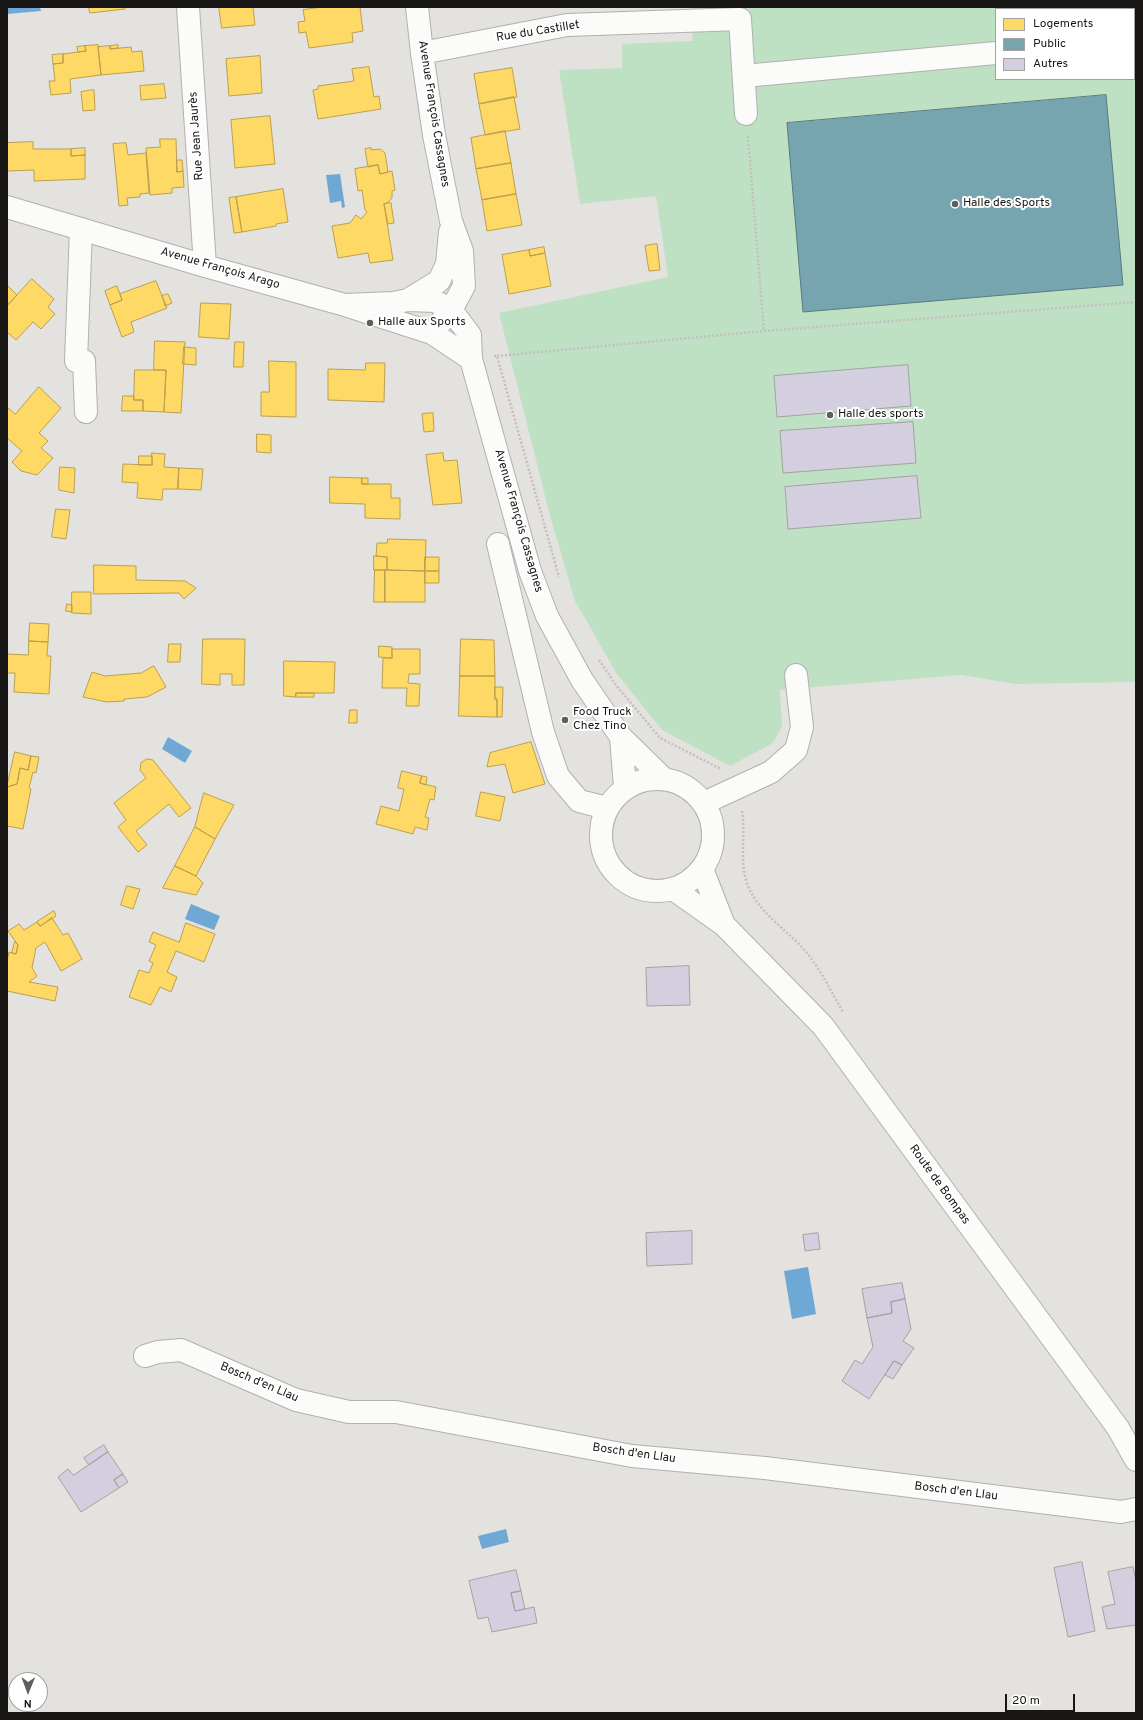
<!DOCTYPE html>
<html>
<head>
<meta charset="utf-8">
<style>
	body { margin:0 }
	#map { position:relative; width:1143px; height:1720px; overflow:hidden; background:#e4e2df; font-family:Overpass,sans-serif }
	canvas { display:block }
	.frame { position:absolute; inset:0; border:8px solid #181715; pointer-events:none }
	.legend { position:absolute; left:995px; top:8px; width:140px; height:72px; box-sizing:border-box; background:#fff; border:1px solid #a3a2a1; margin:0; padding:5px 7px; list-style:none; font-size:12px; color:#181715 }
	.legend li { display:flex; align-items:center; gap:8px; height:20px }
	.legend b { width:20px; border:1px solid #a3a2a1 }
	.north { position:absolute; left:8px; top:1672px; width:40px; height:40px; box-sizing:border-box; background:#fff; border:1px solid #a3a2a1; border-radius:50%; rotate:181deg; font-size:11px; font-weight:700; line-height:16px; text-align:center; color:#181715 }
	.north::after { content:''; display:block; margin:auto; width:14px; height:18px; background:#5f5e5c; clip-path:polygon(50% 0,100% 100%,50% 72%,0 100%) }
	.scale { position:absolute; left:1005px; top:1694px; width:70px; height:18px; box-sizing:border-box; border:2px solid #181715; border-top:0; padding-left:5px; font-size:12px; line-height:14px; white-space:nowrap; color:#181715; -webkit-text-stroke:3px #fff; paint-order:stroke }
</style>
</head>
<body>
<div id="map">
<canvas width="1143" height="1720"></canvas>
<div class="frame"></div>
<ul class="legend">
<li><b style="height:11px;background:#ffd966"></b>Logements</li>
<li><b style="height:11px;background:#76a5af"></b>Public</li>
<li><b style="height:11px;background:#d4cfde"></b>Autres</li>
</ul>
<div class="north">N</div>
<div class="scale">20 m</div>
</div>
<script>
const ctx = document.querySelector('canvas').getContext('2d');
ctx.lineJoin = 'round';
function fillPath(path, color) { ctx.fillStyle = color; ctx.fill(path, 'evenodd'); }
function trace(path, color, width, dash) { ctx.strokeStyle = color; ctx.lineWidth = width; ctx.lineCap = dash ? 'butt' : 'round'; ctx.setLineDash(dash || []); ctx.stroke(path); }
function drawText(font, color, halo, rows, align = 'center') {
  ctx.font = font + ' Overpass,sans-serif'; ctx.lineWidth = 4; ctx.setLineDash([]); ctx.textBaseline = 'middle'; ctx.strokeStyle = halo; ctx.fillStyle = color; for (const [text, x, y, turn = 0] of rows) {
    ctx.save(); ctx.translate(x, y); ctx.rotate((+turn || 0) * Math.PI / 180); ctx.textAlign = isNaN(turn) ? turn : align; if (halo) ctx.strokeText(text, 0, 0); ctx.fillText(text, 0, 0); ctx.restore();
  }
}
fillPath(new Path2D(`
	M691,7H1136V682L1015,684L962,675L780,690L782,727L773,743L730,766L662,730L617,674L575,601L550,516L499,313L668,277L656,196L580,204L559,70L622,68V44L693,41ZM996,9H1134V79H996Z`), '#bee1c4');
fillPath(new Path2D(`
	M7,7H40L41,11L7,14Z
	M340,174L345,207L342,208L341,201L330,203L326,175Z
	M168,737L192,751L185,763L162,749Z
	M191,904L220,916L214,930L185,919Z
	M808,1267L816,1314L792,1319L784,1271Z
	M506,1529L509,1542L482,1549L478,1536Z`), '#6fa8d4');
const homes = new Path2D(`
	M89,7H125V9L90,13Z
	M219,7H253L255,25L222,28Z
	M323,7H360L363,31L352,33L353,42L309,48L306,32L299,33L298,22L305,21L303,10Z
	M98,45L101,75L70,79L71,93L51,95L49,81H55L53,64L63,63V54L86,51L85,46Z
	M118,45V48L110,49V46Z
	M85,46L86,51L78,52L77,47Z
	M110,46V49L131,47L132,52L142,51L144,71L101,75L98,47Z
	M63,54V63L53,64L52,55Z
	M260,56L262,93L229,96L226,59Z
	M369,67L374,97L379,96L381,109L318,119L313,90L318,89V86L354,81L352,69Z
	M512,68L517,97L479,104L474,74Z
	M164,84L166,98L141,100L140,86Z
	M94,90L95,110L83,111L81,92Z
	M514,97L520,129L485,135L479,104Z
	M270,116L275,164L235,168L231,120Z
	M505,131L511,163L476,169L471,138Z
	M160,139H176L177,172L183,171L184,187L172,188V193L150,195L146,148L160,147Z
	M33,142V149H71V156L85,155V179L34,181V170L7,171V143Z
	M126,143L128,155L146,153L149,193L140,194V197L127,198L128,205L119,206L113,144Z
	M85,148V155L71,156V149Z
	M371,148V150L380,149L385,153L388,172L380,174L378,165L368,167L365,149Z
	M177,160H182L183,171L177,172Z
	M511,163L516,194L482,200L476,169Z
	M378,165L380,174L392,171L395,190L392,191V198L387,203L384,204L393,260L370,263L368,253L338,258L332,226L350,223L356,215L361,219L367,212L365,210L362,190L358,191L355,169Z
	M283,189L288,222L276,224V226L242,232L236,197Z
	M516,194L522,225L487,231L482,200Z
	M236,197L242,232L234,233L229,198Z
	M391,203L394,223L388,224L384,204Z
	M657,244L660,270L649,271L645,246Z
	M544,247L545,253L530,256L529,250Z
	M529,250L530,256L545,253L551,286L509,294L502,255Z
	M32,279L54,299L48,307L55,314L41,329L33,322L16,340L7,332V306Z
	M156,281L167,308L131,322L134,332L122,337L110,305L122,300L120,294Z
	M7,285L17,295L7,306Z
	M117,286L122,300L110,305L105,291Z
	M168,294L172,303L165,306L162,296Z
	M201,303L231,304L229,339L199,337Z
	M155,341L185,342L181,413L164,412L166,370H154Z
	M235,342H244L243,367H234Z
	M184,347L196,348V365L183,364Z
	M269,361L296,362V417L261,416V392H269Z
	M366,363H385L384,402L328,400V369L365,370Z
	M135,370H166L164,412L143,411V400H134Z
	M39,387L61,408L39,433L48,441L41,448L53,458L37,475L21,471L12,462L22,451L7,438V407L15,414Z
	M123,396H134V400H143V411H122Z
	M433,413L434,431L424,432L422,414Z
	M257,434L271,435V453L257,452Z
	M152,453L165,454L164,467L179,468L178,489H163L162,500L137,498L138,483L122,482L123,464L152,465Z
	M443,453L444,461L457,460L462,503L433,505L426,455Z
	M139,456H152V465H139Z
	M60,467L75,468L74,493L59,490Z
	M179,468L203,469L201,490L178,489Z
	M330,477L362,478V484H391V498H400V519L365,518V504L330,503Z
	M362,478H368V484H362Z
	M56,509L70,510L66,539L52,537Z
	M388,539L426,540L425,571L387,570V557L376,556L377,543H387Z
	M374,556L387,557V570H374Z
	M425,557H439V571H425Z
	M94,565L136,566V580L185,581L196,588L184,599L179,593L94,594Z
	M375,570H385V602H374Z
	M385,570L425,571V602H385Z
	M425,571H439V583H425Z
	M72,592H91V614L72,613Z
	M67,604L72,605V612L66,611Z
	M30,623L49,624L48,642L29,641Z
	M203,639H245L244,685H232V674H220V685L202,684Z
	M461,639L494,640L495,676H460Z
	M29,641L48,642L47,656H51L49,694L14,692L15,673H7V654L28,655Z
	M169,644H181L180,662H168Z
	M379,646L392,647V658L379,657Z
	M392,649H420V674H409L408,683L420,684L419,706H406L407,688H382L383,658H392Z
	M284,661L335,662L334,693H296V697L284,696Z
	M154,666L166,687L147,697L124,699V701L107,702L83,697L92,672L105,676L141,673Z
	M460,676H495V699H497V717L459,716Z
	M495,687H503L502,717H497V699H495Z
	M296,693H314V697H296Z
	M350,710H357V723H349Z
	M531,742L545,784L513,793L505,764L487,767L490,753Z
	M15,752L31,756L28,770L20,768L17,784L7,787Z
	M31,756L39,757L36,773L33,772L29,788L31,789L23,829L7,826V787L17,784L20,768L28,770Z
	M147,759L153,760L191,808L179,817L169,804L136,831L147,845L138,852L118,827L126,820L114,803L146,778L140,770L141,763Z
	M402,771L422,776L420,783L436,787L434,800L430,799L425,817L429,818L427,830L415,827L413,834L376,824L381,806L399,811L404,789L398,788Z
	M422,776L427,777L426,785L420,783Z
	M481,792L505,797L500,821L476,816Z
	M204,793L234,805L215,839L195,827Z
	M195,827L215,839L196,876L175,866Z
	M175,866L196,876L203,883L196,895L163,888Z
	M127,886L140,889L133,909L121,905Z
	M54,911L56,916L40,926L37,922Z
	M52,918L63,935L68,933L82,959L61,971L45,942L36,948L32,968L37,976L29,982L58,987L55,1001L7,991V961L9,952L16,954L18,945L8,931L19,924L24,930L37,922L40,926Z
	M186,923L215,934L204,962L176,951L167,972L177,977L171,992L160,987L151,1005L129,997L139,970L149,973L153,963L149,961L156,945L149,942L153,932L179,942Z
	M15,942L18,945L16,954L12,953Z`);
fillPath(homes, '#ffd966');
trace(homes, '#ba9f4e', 1);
const public = new Path2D(`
	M1106,95L1123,285L803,312L787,123Z`);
fillPath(public, '#76a5af');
trace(public, '#5a7a81', 1);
const building = new Path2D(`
	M908,365L911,406L777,417L774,376Z
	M913,422L916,463L783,473L780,431Z
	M917,476L921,518L788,529L785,487Z
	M689,966L690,1005L647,1006L646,968Z
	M692,1231V1264L647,1266L646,1233Z
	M818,1233L820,1249L805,1251L803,1235Z
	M902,1283L905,1299L891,1302L892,1313L867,1318L862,1289Z
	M905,1299L911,1329L903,1341L914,1348L902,1365L894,1361L869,1399L842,1381L855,1360L862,1364L873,1347L867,1318L892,1313L891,1302Z
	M894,1361L902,1365L893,1379L885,1375Z
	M104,1445L108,1452L89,1465L84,1458Z
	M108,1452L123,1474L114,1480L119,1488L81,1512L58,1477L68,1469L73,1475Z
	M123,1474L128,1482L119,1488L114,1480Z
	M1082,1562L1095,1631L1068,1637L1054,1568Z
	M1133,1567L1136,1581V1625L1107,1629L1102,1607L1115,1604L1108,1572Z
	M516,1570L521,1591L511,1593L515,1611L534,1607L537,1623L492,1632L488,1617L478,1619L469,1581Z
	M521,1591L525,1609L515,1611L511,1593Z`);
fillPath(building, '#d4cfde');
trace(building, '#a3a2a1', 1);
const minor = new Path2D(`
	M188,7L205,266
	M1134,40L1136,39
	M422,53L567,25L740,19L746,114
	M744,76L996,53
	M81,229L76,361H84L86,412
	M498,544L543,732L558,776L579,801L607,808
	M704,803L771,772L796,750L802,727L796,675
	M145,1356L158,1352L181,1350L296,1400L349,1412H396L632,1456L765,1468L1121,1512L1136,1509`);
const major = new Path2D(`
	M417,7L422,53L434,135L451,221L462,251L464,286L451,310L442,321
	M7,207L205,266L345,305L432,333L471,359
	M408,300L439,281L447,264L450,232
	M345,305L393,303L408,300L435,301L451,310L470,335L471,359L530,571L547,616L582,680L621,737L663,778
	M621,737L625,787
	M601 835a56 56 0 1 1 112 0a56 56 0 1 1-112 0Z
	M702,869L724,925
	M673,889L724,925L823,1026L1118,1428L1136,1460`);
trace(minor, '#b2b0ae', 24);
trace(major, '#b2b0ae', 24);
trace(new Path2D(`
	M748,136L764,331
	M494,356H497L559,577
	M497,356L764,331L1136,302
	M599,660L616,685L660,738L721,769
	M742,811C746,835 739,859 747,883C758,915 791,931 810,957C823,974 832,993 843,1012`), '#c1c0bf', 2.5, [2, 2]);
trace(minor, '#fbfbfa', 22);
trace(major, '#fbfbfa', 22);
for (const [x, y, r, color] of [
	[955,204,4,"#5f5e5c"],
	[370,323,4,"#5f5e5c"],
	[830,415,4,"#5f5e5c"],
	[565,720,4,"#5f5e5c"]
]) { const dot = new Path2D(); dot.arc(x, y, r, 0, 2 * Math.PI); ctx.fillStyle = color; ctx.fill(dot); trace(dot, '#fff', 1.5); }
drawText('12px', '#181715', '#fff', [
	["Rue du Castillet",538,32,-9],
	["Avenue François Cassagnes",433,114,81],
	["Rue Jean Jaurès",197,136,-94],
	["Avenue François Arago",220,269,16],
	["Avenue François Cassagnes",518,521,74],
	["Route de Bompas",939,1185,54],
	["Bosch d'en Llau",259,1383,23],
	["Bosch d'en Llau",634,1454,8],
	["Bosch d'en Llau",956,1492,7]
]);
drawText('12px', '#181715', '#fff', [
	["Halle des Sports",963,204],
	["Halle aux Sports",378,323],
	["Halle des sports",838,415],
	["Food Truck",573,713],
	["Chez Tino",573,727]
], 'left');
</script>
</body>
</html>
